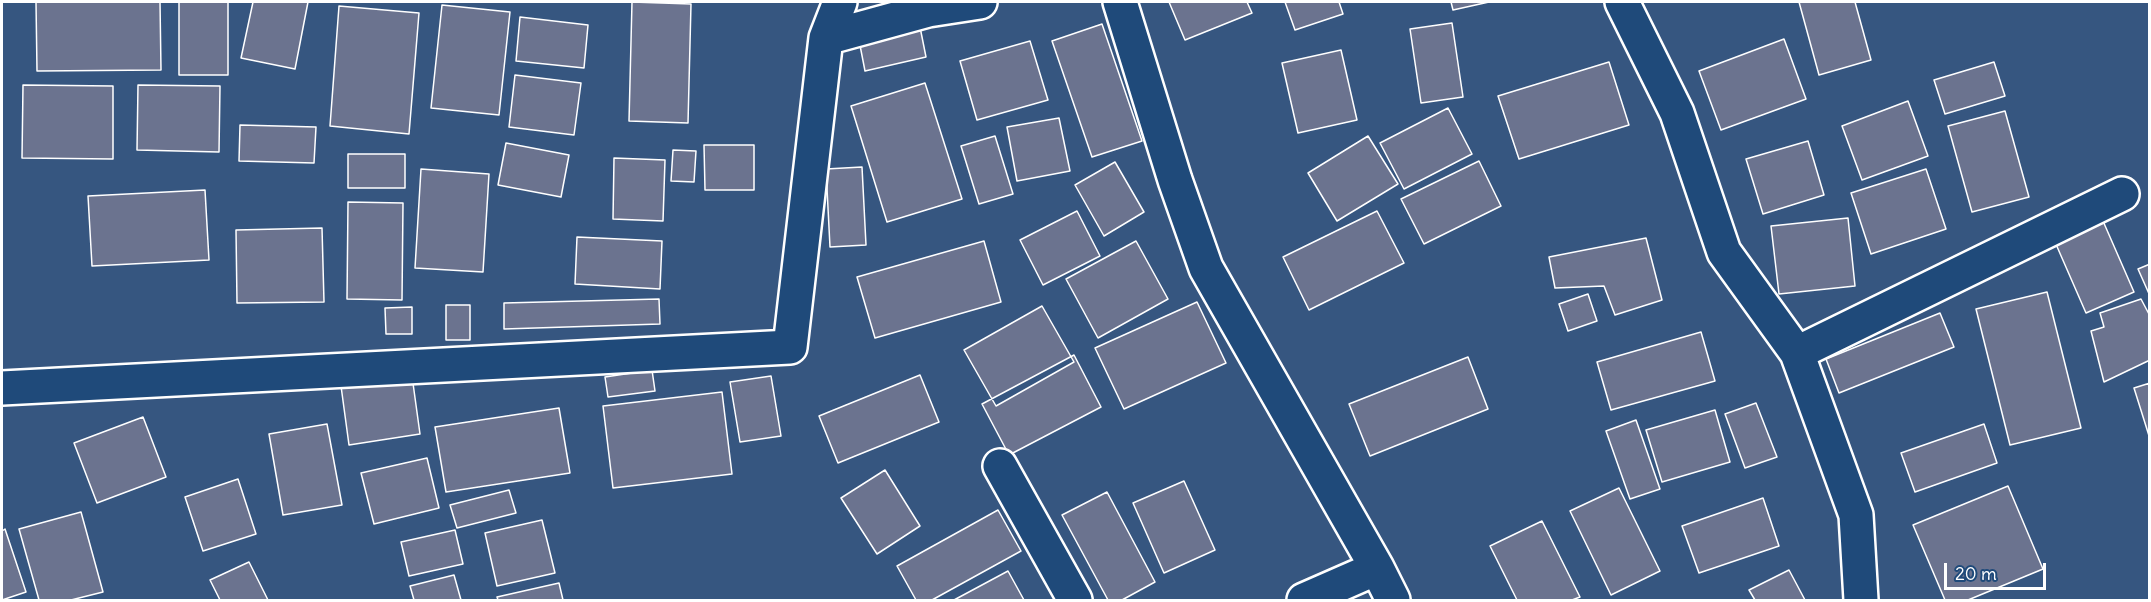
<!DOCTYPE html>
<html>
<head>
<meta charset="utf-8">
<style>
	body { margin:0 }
	#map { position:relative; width:2151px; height:602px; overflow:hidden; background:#365680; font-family:Delius,sans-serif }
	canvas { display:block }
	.frame { position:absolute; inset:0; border:3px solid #fff; pointer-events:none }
	.scale { position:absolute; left:1944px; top:563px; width:102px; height:27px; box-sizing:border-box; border:3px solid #fff; border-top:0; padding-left:8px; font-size:18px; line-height:21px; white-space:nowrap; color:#fff; -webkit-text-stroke:4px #1f4a7a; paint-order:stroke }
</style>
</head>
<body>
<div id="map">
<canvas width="2151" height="602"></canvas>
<div class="frame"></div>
<div class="scale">20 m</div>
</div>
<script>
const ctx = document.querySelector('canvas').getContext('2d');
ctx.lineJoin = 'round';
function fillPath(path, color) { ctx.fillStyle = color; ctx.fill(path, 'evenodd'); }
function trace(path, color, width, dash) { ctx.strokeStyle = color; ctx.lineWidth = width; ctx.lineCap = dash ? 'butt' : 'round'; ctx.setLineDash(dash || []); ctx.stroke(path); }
const building = new Path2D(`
	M36,2H160L161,70L37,71Z
	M179,2H228V75H179Z
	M253,2H308L295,69L241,58Z
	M632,2L691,4L688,123L629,121Z
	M1169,2H1247L1252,13L1185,40Z
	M1285,2H1339L1343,14L1295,30Z
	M1451,2H1489L1453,10Z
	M1799,2H1855L1871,60L1819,75Z
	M442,5L510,12L499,115L431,108Z
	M339,6L419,13L409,134L330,126Z
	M520,17L588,25L584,68L516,61Z
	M919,22L926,57L865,71L858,35Z
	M1452,23L1463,97L1421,103L1410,29Z
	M1102,24L1142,141L1092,157L1052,41Z
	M1784,39L1806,99L1721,130L1699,71Z
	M1030,41L1048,100L977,120L960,61Z
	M1341,50L1357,120L1298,133L1282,63Z
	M1609,62L1629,125L1519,159L1498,96Z
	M1994,62L2005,96L1945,114L1934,80Z
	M515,75L581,83L574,135L509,127Z
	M925,83L962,199L887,222L851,106Z
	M23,85L113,86V159L22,158Z
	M138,85L220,86L219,152L137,150Z
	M1908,101L1928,156L1862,180L1842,126Z
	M1448,108L1472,154L1404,189L1380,143Z
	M2005,111L2029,197L1972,212L1948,126Z
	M1059,118L1070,171L1017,181L1007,127Z
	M240,125L316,127L314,163L239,161Z
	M995,136L1013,194L979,204L961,146Z
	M1368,136L1398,184L1337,221L1308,173Z
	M1808,141L1824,195L1763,214L1746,159Z
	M506,143L569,155L561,197L498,185Z
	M704,145H754V190H705Z
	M673,150L696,151L694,182L671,181Z
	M348,154H405V188H348Z
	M614,158L665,160L663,221L613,219Z
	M1479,161L1501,206L1424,244L1401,199Z
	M1115,162L1144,212L1104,236L1075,185Z
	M862,167L866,245L830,247L826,169Z
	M421,169L489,174L483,272L415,268Z
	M1926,169L1946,229L1871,254L1851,193Z
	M205,190L209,260L92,266L88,196Z
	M348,202L403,203L402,300L347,299Z
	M1077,211L1100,256L1043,285L1020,240Z
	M1377,211L1404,263L1309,310L1283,257Z
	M1848,218L1855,286L1779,294L1771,226Z
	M2103,221L2134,292L2086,313L2055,242Z
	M322,228L324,302L237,303L236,230Z
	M577,237L662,241L660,289L575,284Z
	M1646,238L1662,300L1615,315L1604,286L1555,288L1549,257Z
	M984,241L1001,302L875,338L857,277Z
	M1136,241L1168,299L1098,338L1066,279Z
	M2150,264V296L2138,269Z
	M2047,292L2081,428L2010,445L1976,309Z
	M1588,294L1597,321L1568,331L1559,304Z
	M659,299L660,324L504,329V303Z
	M2141,299L2150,316V360L2104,382L2091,331L2104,327L2100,313Z
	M1197,302L1226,363L1124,409L1095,348Z
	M446,305H470V340H446Z
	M1042,306L1074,362L996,406L964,350Z
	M412,307V334H386L385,308Z
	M1940,313L1954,347L1839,393L1826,359Z
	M1701,332L1715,381L1611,410L1597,362Z
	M1074,355L1101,407L1009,455L982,404Z
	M1468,357L1488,409L1370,456L1349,404Z
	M652,370L655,391L608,397L605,377Z
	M920,375L939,422L838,463L819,416Z
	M412,376L420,434L349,445L341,386Z
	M771,376L781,436L740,442L730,382Z
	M2150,383V439L2134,388Z
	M722,392L732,474L613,488L603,406Z
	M1756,403L1777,457L1745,468L1725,414Z
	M559,408L570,473L446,492L435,427Z
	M1715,410L1730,462L1662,482L1646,430Z
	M143,417L166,477L97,503L74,443Z
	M1636,420L1660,489L1630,499L1606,431Z
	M327,424L342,505L283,515L269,434Z
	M1984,424L1997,463L1915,492L1901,453Z
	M427,458L439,508L374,524L361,473Z
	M885,470L920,526L877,554L841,498Z
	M238,479L256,534L203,551L185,497Z
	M1184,481L1215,550L1164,573L1133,503Z
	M2008,486L2043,569L1968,600H1945L1913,525Z
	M1619,488L1660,571L1611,595L1570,511Z
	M509,490L516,513L457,528L450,505Z
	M1107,492L1155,582L1122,600H1108L1062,515Z
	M1763,498L1779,546L1699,573L1682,526Z
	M998,510L1021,551L932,600H916L897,566Z
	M81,512L103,592L71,600H39L19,529Z
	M542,520L555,573L497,586L485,533Z
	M1542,521L1580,597L1572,600H1517L1490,546Z
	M5,529L26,592L2,600V531Z
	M455,530L463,564L409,576L401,542Z
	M249,562L268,600H220L210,580Z
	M1789,570L1805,600H1755L1749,590Z
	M1008,571L1024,600H954Z
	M454,575L461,600H414L410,586Z
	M559,583L563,600H498L497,597Z`);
fillPath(building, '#6b738f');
trace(building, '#fff', 1.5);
const minor = new Path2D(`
	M921,2L928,10L980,2
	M1120,2L1175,180L1206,268L1377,568L1393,600
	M1622,2L1677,113L1724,252L1797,353L1856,515L1861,600
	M826,38L928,10
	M1797,353L2122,194
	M2,388L790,347L826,38L840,2
	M1000,466L1075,600
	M1304,600L1377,568`);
trace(minor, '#fff', 38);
trace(minor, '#1f4a7a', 33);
</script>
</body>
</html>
